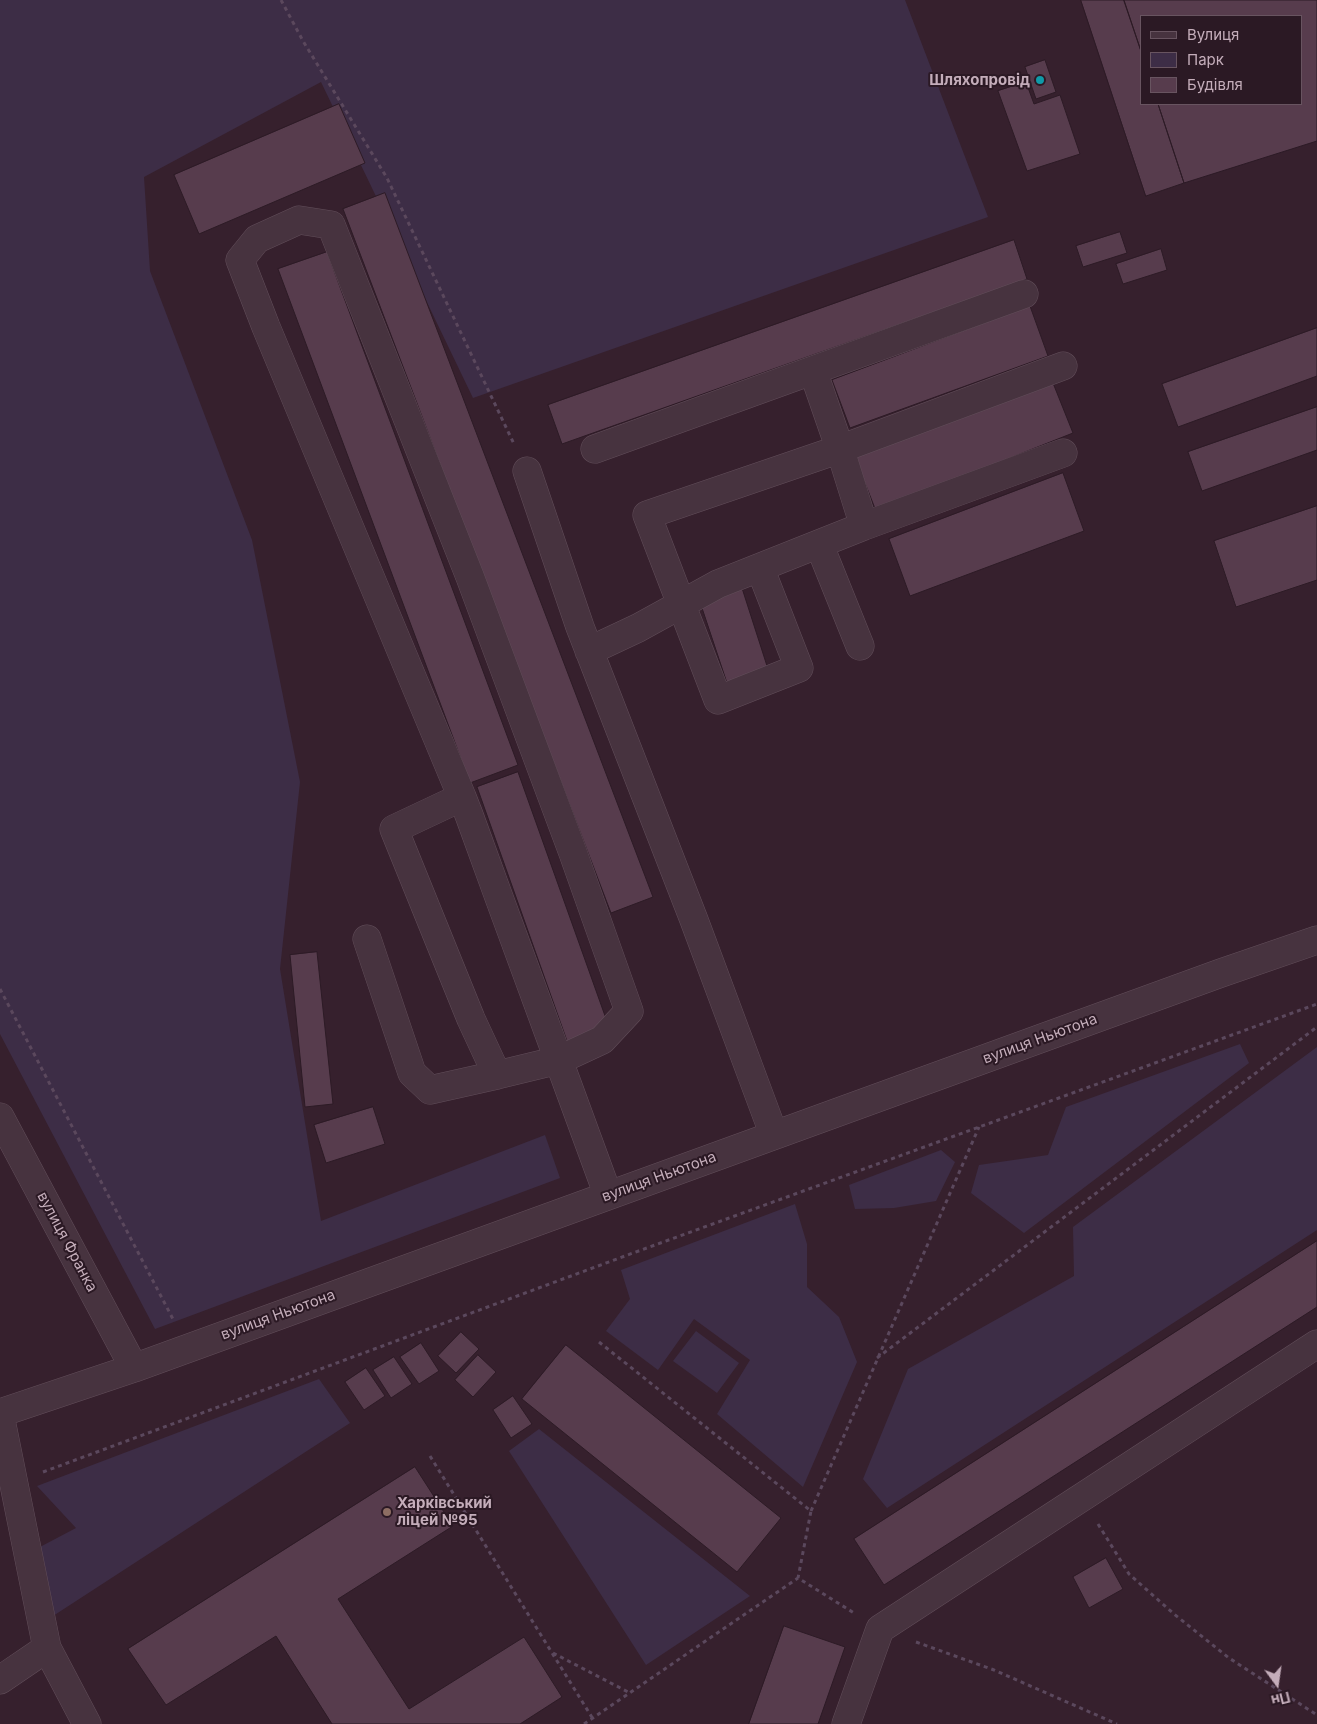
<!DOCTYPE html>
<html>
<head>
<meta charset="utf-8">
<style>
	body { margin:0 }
	#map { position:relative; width:1317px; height:1724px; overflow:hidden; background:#36202d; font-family:Inter,sans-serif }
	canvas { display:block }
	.legend { position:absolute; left:1140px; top:15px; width:162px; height:90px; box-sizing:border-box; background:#2b1924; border:1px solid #685460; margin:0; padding:6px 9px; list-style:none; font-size:15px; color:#c4adba }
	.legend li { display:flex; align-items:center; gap:10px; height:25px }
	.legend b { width:25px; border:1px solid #685460 }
	.north { position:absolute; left:1252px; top:1659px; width:50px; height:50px; -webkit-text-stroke:4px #2b1924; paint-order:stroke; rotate:166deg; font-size:14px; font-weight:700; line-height:20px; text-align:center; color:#c4adba }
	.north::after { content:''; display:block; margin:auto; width:18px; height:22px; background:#c4adba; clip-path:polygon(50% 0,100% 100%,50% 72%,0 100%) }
</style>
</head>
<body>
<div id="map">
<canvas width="1317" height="1724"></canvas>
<ul class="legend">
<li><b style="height:6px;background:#47333f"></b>Вулиця</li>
<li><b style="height:14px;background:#3d2d46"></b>Парк</li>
<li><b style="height:14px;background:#573c4d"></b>Будівля</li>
</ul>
<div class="north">Пн</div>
</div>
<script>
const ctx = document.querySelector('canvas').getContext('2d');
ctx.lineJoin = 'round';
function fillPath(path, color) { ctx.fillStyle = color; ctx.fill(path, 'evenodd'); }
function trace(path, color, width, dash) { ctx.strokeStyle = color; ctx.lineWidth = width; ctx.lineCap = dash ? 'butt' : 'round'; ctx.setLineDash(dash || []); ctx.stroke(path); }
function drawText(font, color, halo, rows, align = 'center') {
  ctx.font = font + ' Inter,sans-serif'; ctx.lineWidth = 4; ctx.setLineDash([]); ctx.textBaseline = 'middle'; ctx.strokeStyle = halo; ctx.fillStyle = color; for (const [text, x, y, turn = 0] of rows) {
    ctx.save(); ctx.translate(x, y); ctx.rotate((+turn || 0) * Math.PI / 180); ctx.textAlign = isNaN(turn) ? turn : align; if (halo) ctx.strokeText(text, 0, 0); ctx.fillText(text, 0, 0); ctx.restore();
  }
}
fillPath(new Path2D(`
	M0,0H905L988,217L473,398L321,82L144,177L150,271L252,540L300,782L280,969L321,1221L545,1135L560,1178L155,1329L0,1034Z
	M1240,1044L1249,1063L1024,1233L971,1193L979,1165L1048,1155L1066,1107Z
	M1317,1047V1230L887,1508L863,1479L908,1369L1074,1276L1073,1227Z
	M941,1150L955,1162L936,1201L894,1208L855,1209L849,1185Z
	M795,1204L807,1244V1287L839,1317L857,1362L803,1487L717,1414L750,1360L694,1319L658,1370L606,1331L630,1299L621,1270Z
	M696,1331L739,1363L717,1393L673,1361Z
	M319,1379L350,1423L53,1616L38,1548L76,1528L37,1486Z
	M539,1429L750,1596L646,1665L509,1451Z`), '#3d2d46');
const building = new Path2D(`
	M1081,0H1124L1141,51V104H1158L1184,183L1146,196Z
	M1124,0H1317V141L1184,183L1158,104H1301V16H1141V51Z
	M1045,60L1056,92L1036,99L1025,67Z
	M1026,82L1034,104L1060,95L1080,154L1027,171L998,91Z
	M339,104L365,163L199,234L174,175Z
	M385,193L653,897L611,913L343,209Z
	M1120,232L1127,253L1083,267L1076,246Z
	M1014,240L1027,279L562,444L548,405Z
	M1161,249L1167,270L1123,284L1116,264Z
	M327,252L518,765L470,783L278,269Z
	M1030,306L1048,356L850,428L832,380Z
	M1317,328V376L1178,427L1162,384Z
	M1051,378L1073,433L876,511L854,455Z
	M1317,407V450L1202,491L1188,452Z
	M1063,473L1084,531L910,596L889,539Z
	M1317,506V580L1236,607L1214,541Z
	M742,588L768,669L727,683L700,602Z
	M518,772L609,1027L567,1041L477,787Z
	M317,952L333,1104L305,1107L290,955Z
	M373,1107L385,1144L326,1163L314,1125Z
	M1317,1241V1307L884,1585L854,1539Z
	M461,1332L479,1349L456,1373L438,1356Z
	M421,1343L439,1371L419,1384L400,1357Z
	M566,1345L781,1518L737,1572L522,1399Z
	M478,1355L496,1372L473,1397L455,1380Z
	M394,1357L412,1384L391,1398L373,1370Z
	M366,1368L385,1396L364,1410L345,1382Z
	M513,1396L532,1424L511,1438L493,1410Z
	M415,1467L453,1526L338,1599L409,1709L524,1637L562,1697L520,1724H332L276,1636L166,1705L128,1649Z
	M1106,1558L1123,1589L1089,1608L1073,1577Z
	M784,1626L845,1647L818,1724H749Z`);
fillPath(building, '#573c4d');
trace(building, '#2d1b26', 1);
const minor = new Path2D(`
	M813,371L840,449L864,526
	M595,449L1024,294
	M527,471L580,627L694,920L774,1135
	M819,544L860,646
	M760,568L799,668L718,700L647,515L840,449L1063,366
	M589,651L638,628L718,584L864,526L1063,453
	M462,797L394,829L471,1019L497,1075L559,1060L602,1040L629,1011L573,853L470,577L331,225L299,220L257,239L240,260L266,327L462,797L469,815C515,942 562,1069 608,1195
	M367,939L412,1073L430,1090L497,1075
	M0,1117L134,1368
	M0,1413L134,1368L1221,973L1317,940
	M0,1415L47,1648L0,1680
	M47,1648L87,1724
	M846,1724L880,1629L1317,1344`);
trace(minor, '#624e5a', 29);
trace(new Path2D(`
	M281,0L303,41L387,178L514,444
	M0,989L174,1321
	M599,1342L811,1511L798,1578L854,1613
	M877,1358L1317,1027
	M430,1456L593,1719
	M43,1472L633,1253L1317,1004
	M811,1511L979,1127
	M1098,1524L1129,1574L1174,1614L1229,1658L1317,1715
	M916,1642L994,1670L1117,1724
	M553,1653L630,1693
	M584,1724L798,1578`), '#5b485d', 3, [4, 4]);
trace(minor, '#47333f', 28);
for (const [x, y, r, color] of [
	[1040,80,5,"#0f9aa8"],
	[387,1512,5,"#8d6e63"]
]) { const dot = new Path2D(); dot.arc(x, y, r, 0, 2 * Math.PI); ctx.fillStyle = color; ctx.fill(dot); trace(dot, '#2b1924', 2); }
drawText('bold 15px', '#c4adba', '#2b1924', [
	["Шляхопровід",1030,80],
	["Харківський",397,1503,"left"],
	["ліцей №95",397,1520,"left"]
], 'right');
drawText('15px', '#c4adba', '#2b1924', [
	["вулиця Ньютона",1040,1039,-20],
	["вулиця Ньютона",659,1177,-20],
	["вулиця Франка",67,1242,62],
	["вулиця Ньютона",278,1315,-20]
]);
</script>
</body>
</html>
